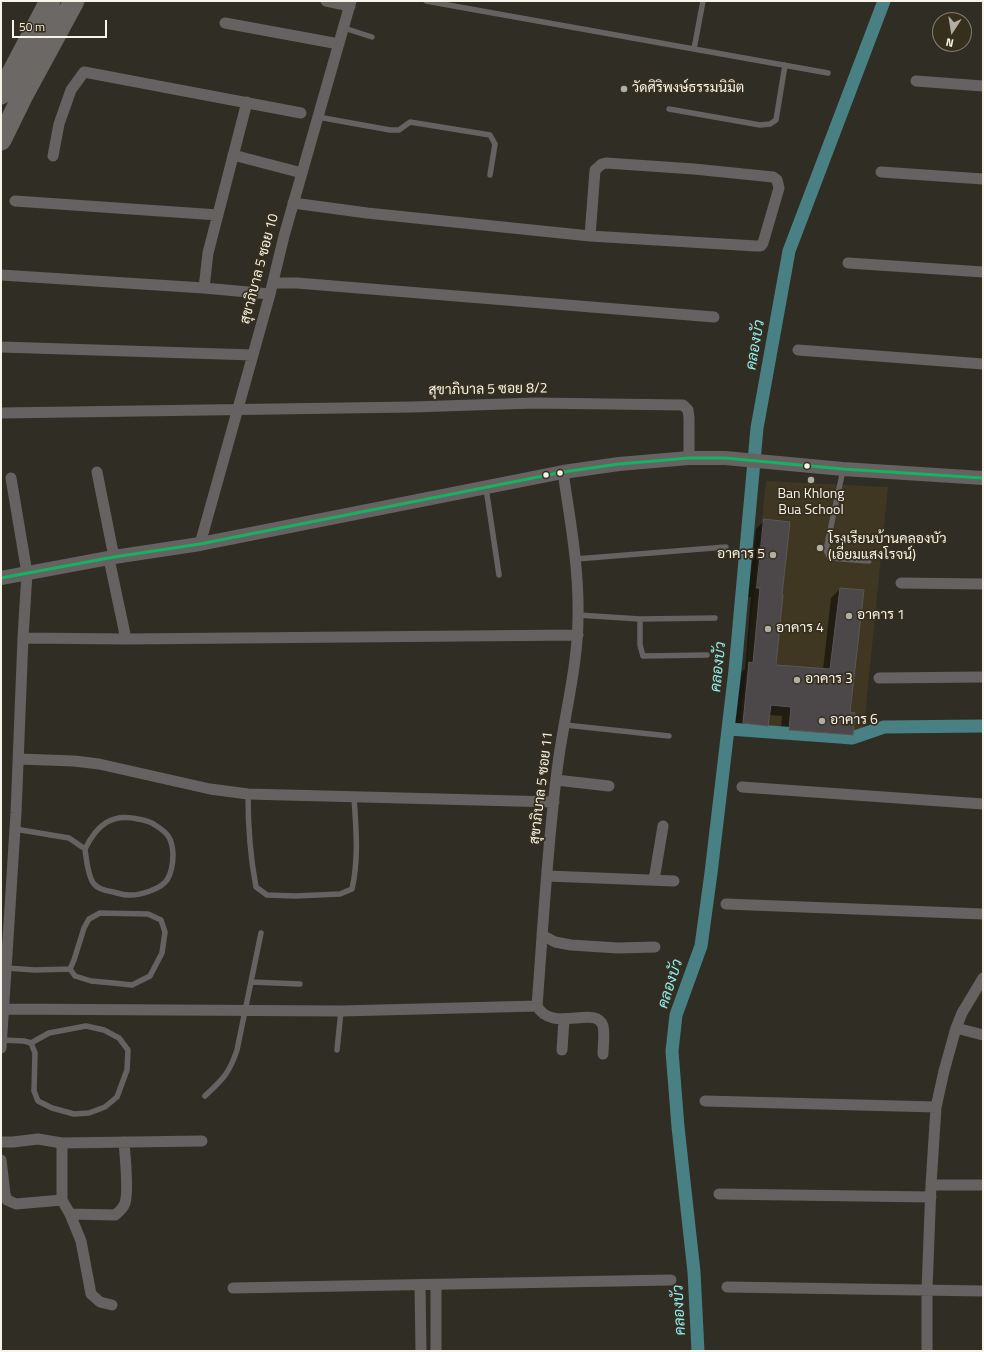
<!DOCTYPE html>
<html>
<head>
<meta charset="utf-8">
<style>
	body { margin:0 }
	#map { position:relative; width:984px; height:1352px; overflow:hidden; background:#302d24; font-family:"Titillium Web",sans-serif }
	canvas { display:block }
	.frame { position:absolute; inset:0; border:2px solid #f7f3e9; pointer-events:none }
	.north { position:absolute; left:932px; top:12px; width:40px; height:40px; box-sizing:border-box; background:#362f1e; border:1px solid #837d6f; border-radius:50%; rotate:192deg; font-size:11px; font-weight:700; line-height:16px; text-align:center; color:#f7f3e9 }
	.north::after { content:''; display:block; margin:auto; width:14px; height:18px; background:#b1aea4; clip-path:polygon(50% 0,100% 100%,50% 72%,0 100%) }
	.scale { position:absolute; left:12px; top:20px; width:95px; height:18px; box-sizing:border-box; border:2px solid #f7f3e9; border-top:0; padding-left:5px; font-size:12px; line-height:14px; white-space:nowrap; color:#f7f3e9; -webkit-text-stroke:3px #362f1e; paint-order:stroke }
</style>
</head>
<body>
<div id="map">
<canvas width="984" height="1352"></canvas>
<div class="frame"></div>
<div class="north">N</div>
<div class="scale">50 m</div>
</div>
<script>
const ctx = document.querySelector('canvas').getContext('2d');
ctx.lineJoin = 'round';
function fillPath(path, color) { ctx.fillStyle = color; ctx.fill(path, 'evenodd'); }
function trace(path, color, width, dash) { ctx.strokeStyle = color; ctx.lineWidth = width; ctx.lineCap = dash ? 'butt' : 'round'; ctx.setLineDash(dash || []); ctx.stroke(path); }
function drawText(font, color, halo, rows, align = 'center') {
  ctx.font = font + ' "Titillium Web",Sarabun,sans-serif'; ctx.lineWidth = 3.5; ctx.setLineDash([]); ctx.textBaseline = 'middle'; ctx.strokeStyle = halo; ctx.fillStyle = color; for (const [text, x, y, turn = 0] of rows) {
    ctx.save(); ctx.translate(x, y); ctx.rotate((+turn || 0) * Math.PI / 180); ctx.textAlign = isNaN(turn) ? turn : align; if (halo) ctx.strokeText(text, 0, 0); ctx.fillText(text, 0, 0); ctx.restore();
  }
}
fillPath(new Path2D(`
	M766,481L888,487L864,726L853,735L740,724Z`), '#3f3721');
fillPath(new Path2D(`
	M765,520L781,596L775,666L823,670L831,598L840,589L849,713H854L852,735L843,744L780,739L782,716L768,715L767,725L758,735L734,732L740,673L745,669L751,597H748L756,529Z`), '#0007');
trace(new Path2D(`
	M729,729L852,738L884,727L983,726
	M698,1351L694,1272L678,1127L672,1051L676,1015L701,946L711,873L735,670L757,428L789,251L884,1`), '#498084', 13);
const building = new Path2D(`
	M764,519L790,522L782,595H783L776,665L830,669L840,588L864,590L850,712L855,713L853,735L789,730L791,707L771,705L768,726L743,723L749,662L753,663L760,588H757Z`);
fillPath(building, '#4c484a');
trace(building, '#595756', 1);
trace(new Path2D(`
	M426,1L828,73
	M344,28L372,37
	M694,49L703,1
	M669,109L760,125L770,124L776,120L785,65
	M318,117L390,130H399L410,122L490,135L495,144L490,175
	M843,470L826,550L830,558L869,561
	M486,488L499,575
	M576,559L726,547
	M578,615L640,619L715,618
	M640,619V645L643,656L707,655
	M565,725L669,736
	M248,794C248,826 250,856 256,887L267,895L295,896L340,894L352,889C359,858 356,828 354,797
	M15,829L69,838L85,849C86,857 88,877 94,884C98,889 107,891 113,892C118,893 123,895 128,895C139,896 161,889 167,880C172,872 173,863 173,854C172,838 168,833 155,825C150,821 144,820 138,819C111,813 97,825 85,849
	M6,968L35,970L70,969L74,960L84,928L89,919L100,913L148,914L161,920L165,932L162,953L150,976L132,985L113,983L91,981L75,976L70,969
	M251,982L300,984
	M1,1040L24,1041L31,1043L35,1053L34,1091L38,1101L52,1108L74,1114L89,1113L105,1107L117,1097L127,1070L128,1050L119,1038L104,1030L86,1026L49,1033L31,1043
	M337,1050L341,1011
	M205,1096C223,1079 229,1074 237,1050L261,933`), '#666261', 5.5);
trace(new Path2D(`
	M326,1L350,6
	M225,23L339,44
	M916,81L983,86
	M233,155L302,173
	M53,156L59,124L71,90L84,72L301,113
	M881,172L983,179
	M15,201L218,215
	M293,203L367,213L590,236L756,246H761L763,243L779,188L777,180L773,177L694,169L606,163L602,164L595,170L590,236
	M848,263L983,272
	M1,275L204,288L270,294
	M273,283H297L714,317
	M204,288L208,253L247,102
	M1,347L253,355
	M798,350L983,364
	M1,413L412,407L535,403L683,405L688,410L689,418V458
	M97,472L114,557
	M563,472C570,520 579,567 578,616C578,668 563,720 557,771C547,849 543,928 537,1006C552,1034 596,1004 603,1026C605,1034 603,1046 603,1054
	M200,544L270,294L284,236L351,1
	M109,559L126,639
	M901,583L983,584
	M23,638L126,639L578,635
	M879,678L983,677
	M19,759L74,761L99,764L210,789L248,794L554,802
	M556,780L609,786
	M742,787L983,804
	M547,876L674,881
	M654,880L663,826
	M726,904L983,914
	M542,935L555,942L571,945L618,948L655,947
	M4,1009L341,1011L537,1006
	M956,1028L983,1035
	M1,1048L16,813L23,638L27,573L11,478
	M562,1050L564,1019
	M705,1101L936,1107
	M1,1142H13L38,1139L62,1143L202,1141
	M62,1143V1200L70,1214L81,1241L91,1294L100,1302L112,1305
	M1,1160L5,1194L7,1200L16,1204L62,1200
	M931,1185H983
	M719,1194L931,1197
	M70,1214L115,1215C119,1212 123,1209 125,1203C129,1192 125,1155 124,1142
	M420,1285L421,1351
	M436,1285V1351
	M727,1287L983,1291
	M233,1288L671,1280
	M927,1351V1290L931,1185L936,1107L944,1071L956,1028L962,1013L983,978`), '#666261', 11);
trace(new Path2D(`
	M1,578L114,557L200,544L563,472L619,464L689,458H725L843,469L983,478`), '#666261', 14);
trace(new Path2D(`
	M1,94L50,1
	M1,140L23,95L74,1`), '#6c6865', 21);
trace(new Path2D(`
	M1,578L114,557L200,544L563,472L619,464L689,458H725L843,469L983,478`), '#13b361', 3);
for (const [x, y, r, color] of [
	[624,89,4,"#b1aea4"],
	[807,466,3.5,"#f7f3e9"],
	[560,473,3.5,"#f7f3e9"],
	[546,475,3.5,"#f7f3e9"],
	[811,480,4,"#b1aea4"],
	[820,548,4,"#b1aea4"],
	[773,555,4,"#b1aea4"],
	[849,616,4,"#b1aea4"],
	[768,629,4,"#b1aea4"],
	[797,680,4,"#b1aea4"],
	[822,721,4,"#b1aea4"]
]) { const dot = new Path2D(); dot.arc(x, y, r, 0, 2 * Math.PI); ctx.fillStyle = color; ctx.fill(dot); trace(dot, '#362f1e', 1.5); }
drawText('14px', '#f7f3e9', '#362f1e', [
	["วัดศิริพงษ์ธรรมนิมิต",632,89],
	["Ban Khlong",811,495,"center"],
	["Bua School",811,511,"center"],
	["โรงเรียนบ้านคลองบัว",828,540],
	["(เอี่ยมแสงโรจน์)",828,556],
	["อาคาร 5",765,555,"right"],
	["อาคาร 1",857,616],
	["อาคาร 4",776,629],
	["อาคาร 3",805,680],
	["อาคาร 6",830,721]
], 'left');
drawText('14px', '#f7f3e9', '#362f1e', [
	["สุขาภิบาล 5 ซอย 10",260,269,-75],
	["สุขาภิบาล 5 ซอย 8/2",488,390,-1],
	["สุขาภิบาล 5 ซอย 11",542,788,-83]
]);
drawText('italic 15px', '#8ceff8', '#362f1e', [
	["คลองบัว",756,345,-80],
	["คลองบัว",719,667,-84],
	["คลองบัว",671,984,-72],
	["คลองบัว",680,1310,-93]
]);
</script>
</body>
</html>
